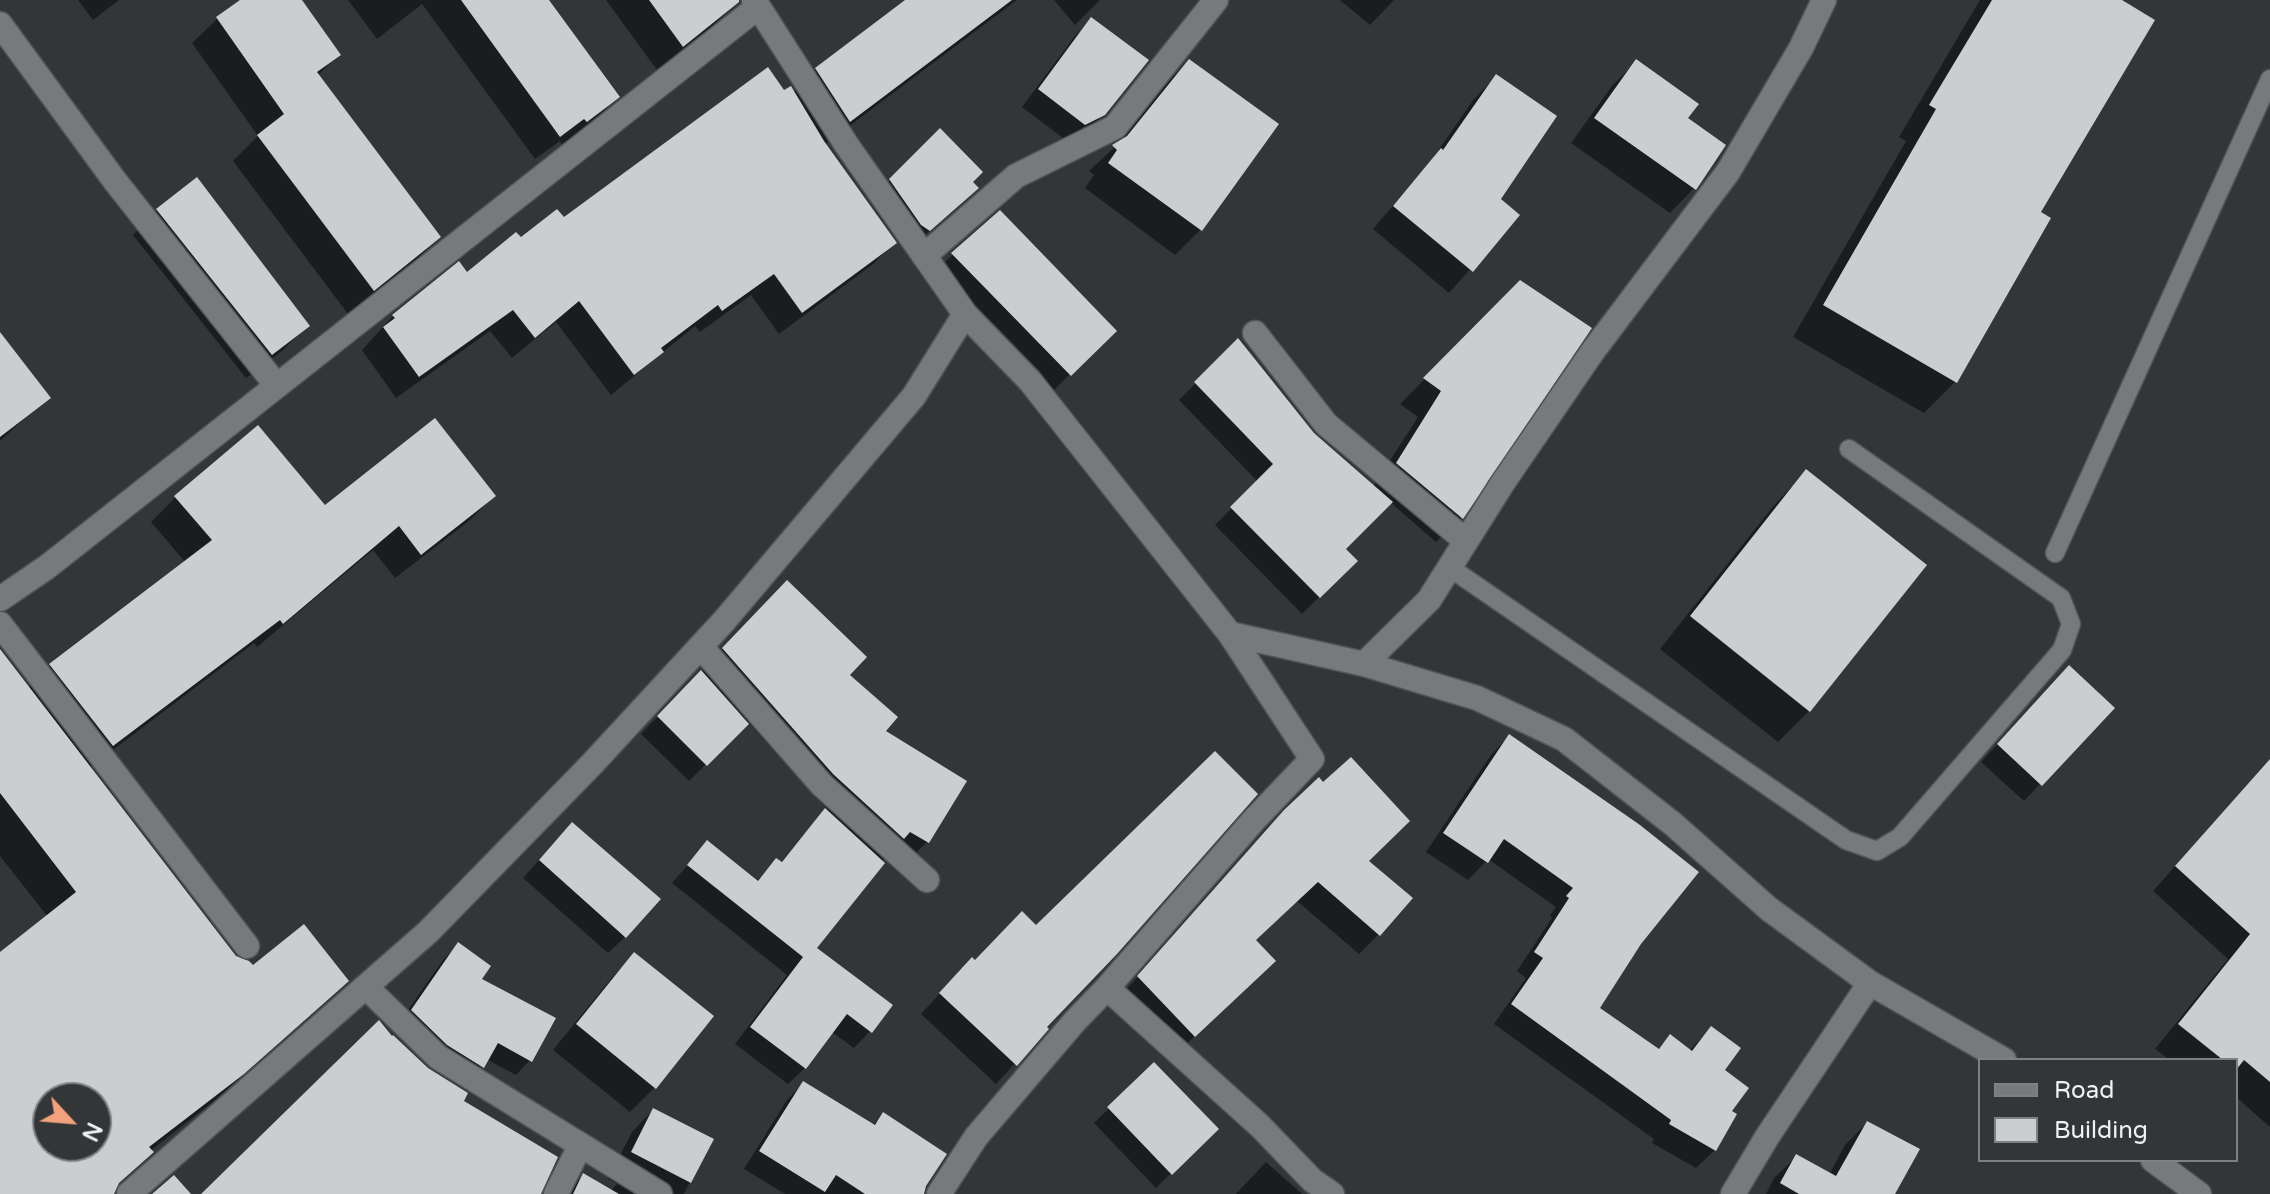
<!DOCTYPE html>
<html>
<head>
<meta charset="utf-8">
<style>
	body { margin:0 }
	#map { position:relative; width:2270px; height:1194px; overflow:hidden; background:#333537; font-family:"Varela Round",sans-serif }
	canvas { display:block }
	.legend { position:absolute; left:1978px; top:1058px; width:260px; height:104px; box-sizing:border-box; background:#333537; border:2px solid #7f8082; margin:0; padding:10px 14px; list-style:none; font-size:24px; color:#f0f1f2 }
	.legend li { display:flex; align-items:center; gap:16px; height:40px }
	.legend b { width:40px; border:2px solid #7f8082 }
	.north { position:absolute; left:32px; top:1082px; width:80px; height:80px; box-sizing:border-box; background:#333537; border:2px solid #7f8082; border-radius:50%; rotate:116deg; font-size:22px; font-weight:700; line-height:32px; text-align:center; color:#f0f1f2 }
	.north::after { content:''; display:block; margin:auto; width:28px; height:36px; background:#f1a17b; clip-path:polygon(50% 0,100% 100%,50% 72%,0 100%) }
</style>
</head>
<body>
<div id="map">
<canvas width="2270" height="1194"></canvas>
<ul class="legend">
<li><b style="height:10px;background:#77797c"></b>Road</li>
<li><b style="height:22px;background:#cbced1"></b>Building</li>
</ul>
<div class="north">N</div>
</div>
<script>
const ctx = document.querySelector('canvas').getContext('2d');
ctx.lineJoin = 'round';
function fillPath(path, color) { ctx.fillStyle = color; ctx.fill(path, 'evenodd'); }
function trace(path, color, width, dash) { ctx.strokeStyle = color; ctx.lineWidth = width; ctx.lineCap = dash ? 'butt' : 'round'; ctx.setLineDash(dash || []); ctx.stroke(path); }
fillPath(new Path2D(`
	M78,0H119L93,20Z
	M243,0H300L339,55L317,76L439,237L414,262L348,314L233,161L258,136L192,43L217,19Z
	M348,0H547L617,97L593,121L562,145L560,141L535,159L422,4L377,39Z
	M606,0H728L732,6L708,31L657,70Z
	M909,0H1017L824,145L894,243L872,265L779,334L751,295L700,332L695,326L611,395L556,322L512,358L490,331L396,398L362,350L393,316L467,275L520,240L564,220L784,93H793L816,69Z
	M1054,0H1100L1075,25Z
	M1340,0H1394L1370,25Z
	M1980,0H2118L2038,213L1956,381L1924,413L1793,337L1906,141L1899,137Z
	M1091,20L1104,114L1086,131L1067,141L1022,107L1075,36Z
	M1189,61L1276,125L1200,230L1175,255L1085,188L1094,175L1089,171L1118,144L1164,86Z
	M1637,61L1685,119L1694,188L1670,213L1571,143L1612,86Z
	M1496,77L1498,199L1518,215L1449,293L1373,229L1431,161L1474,99Z
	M940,131L970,182L960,205L912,246L873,197Z
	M157,210L307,326L282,351L246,378L133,235Z
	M1000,212L1114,331L1053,391L935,271Z
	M1520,283L1461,517L1436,542L1390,502L1344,549L1356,561L1302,614L1215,525L1258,482L1179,400L1238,341L1313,435L1373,487L1418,417L1400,404Z
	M0,335L48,397L0,441Z
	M1806,472L1809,711L1778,742L1660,649L1775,504Z
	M494,496L469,521L395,578L373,550L257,647L254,643L89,768L234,957L252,968L346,981L214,1101L150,1151L151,1152L113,1189L114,1194H0V955L48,917L0,856V652L28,688L51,665L186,563L151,522L176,497L324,508ZM48,1098H96V1146H48Z
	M766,604L847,675L883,731L927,842L906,863L889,852L814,948L870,1031L854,1048L832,1032L805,1068L788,1084L735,1044L787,975L672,883L707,843L756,882L776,860L780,863L827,809L748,722L689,781L641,734Z
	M2052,685L2040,784L2024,801L1981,762Z
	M1509,736L1640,943L1597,1008L1657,1050L1670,1037L1689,1051L1711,1028L1722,1071L1715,1150L1696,1168L1652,1143L1654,1139L1494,1024L1526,978L1517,971L1552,918L1550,915L1556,907L1488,859L1468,880L1426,852L1491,755Z
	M2270,759V1127L2236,1097V1060H2170L2155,1049L2228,959L2153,891Z
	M1264,833L1367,861L1379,934L1359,954L1297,901L1254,941L1253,981L1174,1056L1119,998Z
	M556,841L625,937L608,953L523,878Z
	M458,945L530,1060L516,1075L486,1059L467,1081L397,1026L443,960Z
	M634,955L655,1087L630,1112L553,1050L610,980Z
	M953,979L1046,1029L996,1084L921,1014Z
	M1154,1065L1216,1129L1156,1188L1094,1123Z
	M804,1083L872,1126L884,1115L925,1185L922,1194H785L744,1169L787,1100Z
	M653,1110L711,1140L684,1194H565L584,1175L610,1191L617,1184L608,1179L632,1132Z
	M1867,1123L1893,1194H1766L1774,1178L1796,1157L1829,1175L1845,1145Z
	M1266,1162L1302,1194H1236Z`), '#0007');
fillPath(new Path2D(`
	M240,0H302L341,55L317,72L441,237L374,291L257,135L284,114L216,17Z
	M461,0H549L620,97L587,122L584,119L560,137Z
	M649,0H739V2L683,47Z
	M905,0H1012L850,122L815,68Z
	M1992,0H2122L2155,20L2041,212L2051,218L1957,383L1823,305L1936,109L1929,105Z
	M1091,17L1149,60L1105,115L1085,125L1038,89Z
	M1189,59L1279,124L1202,231L1108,163L1117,150L1112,145L1127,136Z
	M1636,59L1699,104L1688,118L1726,145L1696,190L1594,118Z
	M768,67L784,90L791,86L824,141L897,243L802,313L774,274L722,311L718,305L661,348L664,352L634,375L579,301L535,338L513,310L419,377L383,327L395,318L392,315L459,261L467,272L516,232L521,237L557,209L564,217Z
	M1496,74L1557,116L1501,199L1520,215L1473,272L1393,206L1441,148L1443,150Z
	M940,128L983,172L973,182L979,188L930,231L921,225L889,179Z
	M197,177L310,326L272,355L156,209Z
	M1000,210L1117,331L1071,376L951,253Z
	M1520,280L1592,328L1463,519L1396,463L1441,391L1423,378Z
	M0,332L51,398L0,437Z
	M1238,338L1314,433L1393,502L1346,549L1358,561L1320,598L1230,507L1273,464L1194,382Z
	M435,418L496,496L421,555L399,526L283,624L280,620L113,746L49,664L212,540L174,496L258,425L325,505Z
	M1806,469L1927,565L1810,712L1690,616Z
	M787,580L867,657L850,675L898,717L886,731L967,781L929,843L910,832L904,839L833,774L722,648Z
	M0,649L236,956L249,961L253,965L304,924L349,981L244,1074L149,1147L154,1152L119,1183L114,1194H0V952L76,892L0,793ZM48,1098H96V1146H48Z
	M2069,665L2115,708L2042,786L1997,744Z
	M701,670L749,724L707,766L657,716Z
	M1509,734L1640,825L1699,872L1641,944L1600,1008L1659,1049L1670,1034L1692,1051L1711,1026L1741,1048L1725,1070L1749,1088L1732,1111L1737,1114L1716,1151L1669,1124L1671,1120L1511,1004L1543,958L1534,952L1569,898L1566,896L1573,888L1504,839L1488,863L1443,833Z
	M1215,751L1258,794L1117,954L1047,1027L1049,1029L1017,1066L939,993L972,957L975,960L1022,911L1036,925Z
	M1351,757L1410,821L1369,861L1413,898L1380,936L1318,882L1256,940L1276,961L1195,1037L1137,976L1284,810L1319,777L1323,782Z
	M2270,759V1082L2244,1060L2236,1070V1060H2223L2178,1024L2250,934L2175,866Z
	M825,808L885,863L817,948L893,1005L872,1033L847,1014L806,1069L750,1027L803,957L687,865L707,840L758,881L776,858L782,862Z
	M572,822L661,899L626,938L539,860Z
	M458,942L491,966L482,979L556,1018L532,1062L498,1043L484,1068L447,1045L411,1010Z
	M634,952L714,1016L656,1089L576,1024Z
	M379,1020L392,1036L393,1035L428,1068L468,1093L464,1101L558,1157L541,1194H201Z
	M1154,1062L1219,1129L1172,1175L1107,1107Z
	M803,1081L875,1125L883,1112L947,1154L926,1186L924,1194H865L836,1175L825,1192L759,1151Z
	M653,1108L714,1139L691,1183L631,1152Z
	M1867,1121L1920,1149L1895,1194H1799L1780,1183L1796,1154L1836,1176Z
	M583,1173L619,1194H573Z
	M174,1175L191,1194H152Z`), '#cbced1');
const service = new Path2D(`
	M2055,553L2270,79
	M1449,567L1846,840L1877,851L1900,837L2062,650L2071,624L2061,598L1849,449`);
const minor = new Path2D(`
	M754,0L846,144L965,314L1030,381L1230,634L1312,759L1253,821L1107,988L1075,1021L976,1137L939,1194
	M0,24L115,181L277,386
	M924,256L1016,176L1115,127L1216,0
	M1255,333L1326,424L1466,541
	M0,599L47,567L758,7
	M0,624L247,946
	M1230,634L1364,664L1477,698L1564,739L1673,824L1769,909L1870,983L2004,1060
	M701,647L822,785L927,880
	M1364,664L1429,600L1502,484L1593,351L1728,172L1801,48L1824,0
	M366,987L438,1057L660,1194
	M1107,988L1260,1126L1312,1180L1332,1194
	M2153,1160L2199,1194
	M129,1194L428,932L592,764L724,621L914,396L965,314
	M556,1194L580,1146
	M1733,1194L1767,1137L1870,983`);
trace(service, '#525355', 21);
trace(minor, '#525355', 27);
trace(service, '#77797c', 18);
trace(minor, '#77797c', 24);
</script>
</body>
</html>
